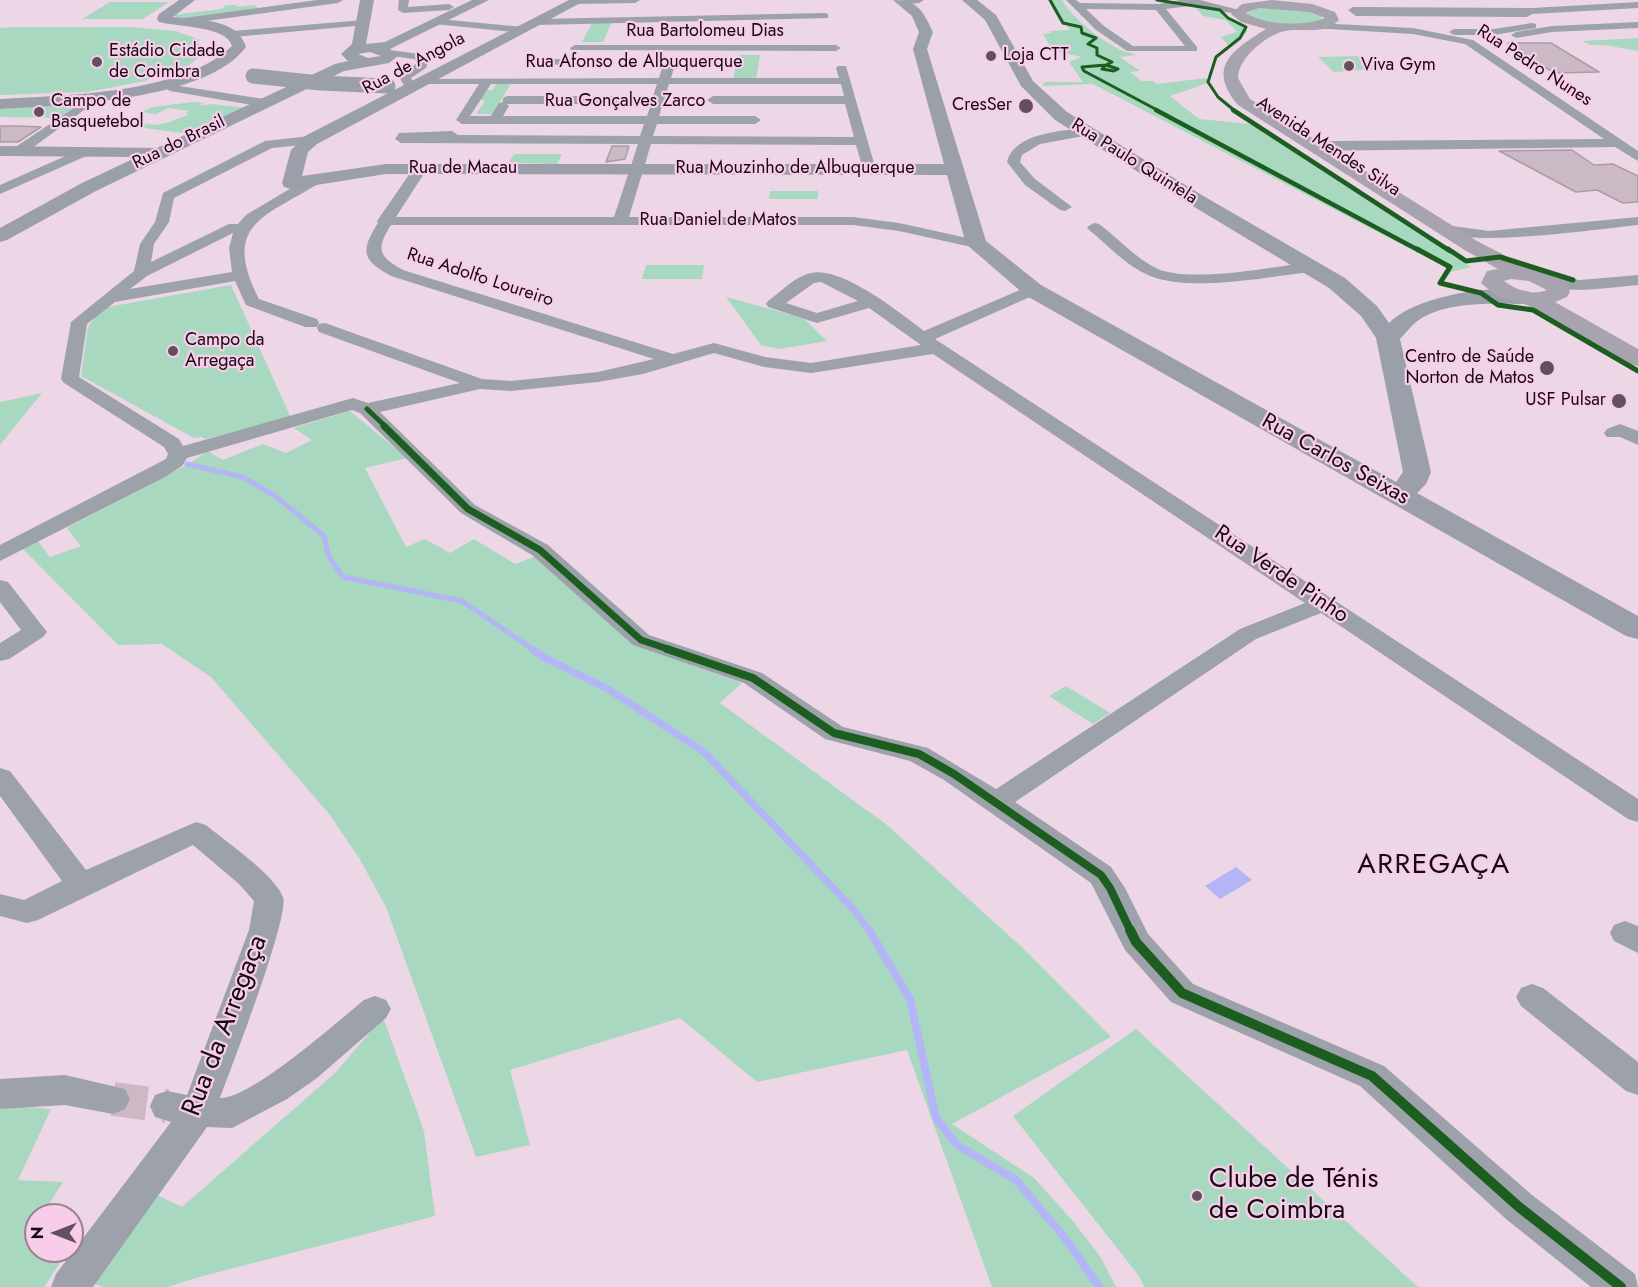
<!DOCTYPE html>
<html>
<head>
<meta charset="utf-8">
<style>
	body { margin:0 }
	#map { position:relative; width:1638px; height:1287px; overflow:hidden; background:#edd7e6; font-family:Jost,sans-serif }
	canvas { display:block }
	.north { position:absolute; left:24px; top:1203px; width:60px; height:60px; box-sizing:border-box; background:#f7cde9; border:2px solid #9d7f93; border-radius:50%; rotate:270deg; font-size:16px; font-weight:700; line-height:24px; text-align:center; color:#170913 }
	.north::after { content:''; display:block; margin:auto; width:21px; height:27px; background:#62515d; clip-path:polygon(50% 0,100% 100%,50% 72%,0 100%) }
</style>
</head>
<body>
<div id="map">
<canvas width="1638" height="1287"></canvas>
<div class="north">N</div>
</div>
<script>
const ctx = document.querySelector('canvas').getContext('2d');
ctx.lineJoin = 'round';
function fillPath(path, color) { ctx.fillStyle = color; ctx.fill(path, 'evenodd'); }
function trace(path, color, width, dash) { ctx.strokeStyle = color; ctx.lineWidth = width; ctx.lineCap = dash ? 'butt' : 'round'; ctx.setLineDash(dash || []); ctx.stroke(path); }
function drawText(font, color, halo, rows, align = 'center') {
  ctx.font = font + ' Jost,sans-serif'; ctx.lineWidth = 4.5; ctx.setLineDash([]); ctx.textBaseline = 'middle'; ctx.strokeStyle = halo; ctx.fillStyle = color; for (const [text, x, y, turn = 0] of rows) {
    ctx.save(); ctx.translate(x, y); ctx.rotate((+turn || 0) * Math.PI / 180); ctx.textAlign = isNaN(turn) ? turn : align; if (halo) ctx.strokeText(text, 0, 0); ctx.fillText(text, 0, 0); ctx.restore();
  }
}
fillPath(new Path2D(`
	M1048,0H1062C1073,19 1103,42 1123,51C1128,53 1131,52 1136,55L1120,57L1140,71L1130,72L1142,81H1153L1157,84L1206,78L1208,83L1170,96L1199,119L1251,124L1471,267L1451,272L1443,283L1438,282L1447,268L1093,84L1042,86L1045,82H1083L1069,62L1082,57L1053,51L1043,34L1051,33L1050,31L1070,30L1066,25L1061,23Z
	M110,2H169L143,19H82Z
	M226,5H238L236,7L254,5L261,10L181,20L173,15L221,9Z
	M1196,8L1223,11L1228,17L1247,27V32L1228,45L1221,37L1237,32L1226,20L1203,16Z
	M1258,8L1300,9L1320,15L1322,19C1306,27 1261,26 1247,14Z
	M612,22L603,42H582L592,23Z
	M13,27H133L175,31L201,40L198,41L201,51L205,52L189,65L145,81L87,92L0,95V28Z
	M1638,38V51L1604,45H1590L1582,41Z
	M738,55H760L756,80H733Z
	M1360,56L1375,69L1334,72L1318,57Z
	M497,83H511L493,114H476L485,101L480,99L486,90H492Z
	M75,102L79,105L60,118L0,117V107Z
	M193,102L204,103L199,106L210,104L247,108L191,134L112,124C130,117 144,127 161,124C171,122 180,118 189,114L186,113L189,111L169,108L156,114L141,112L153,107Z
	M514,154H562L557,164L508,163Z
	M770,191H818V199H769Z
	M646,265H704L702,279H642Z
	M231,285L291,418L204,439L203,437L194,438L81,376L88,327L102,308Z
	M726,297L803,318L827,341L779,349L761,345Z
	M42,393L0,445V402Z
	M350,411L407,458L365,468L406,547L425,539L450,553L474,539L515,564L536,556L634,644L742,683L720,703L887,825L1025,950L1111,1037L952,1124L1034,1178L1072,1220L1100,1256L1116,1287H992L907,1050L757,1082L680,1018L510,1070L530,1145L476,1157L386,907L359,858L330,815L211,677L162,644L118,645L23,549L37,540L50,557L81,546L67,528L192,462L207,451L223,460L263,444L286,453L312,440L294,428Z
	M1066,686L1110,713L1093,724L1049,696Z
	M383,1017L424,1131L435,1216L199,1277L168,1287H104L85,1281L153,1193L182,1207L335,1073Z
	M1136,1029L1418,1287H1144L1139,1276L1013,1116Z
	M0,1105L51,1109L18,1180L63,1182L42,1215H36V1225L25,1242L36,1245V1251L67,1252L44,1287H0Z`), '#a8d8bf');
fillPath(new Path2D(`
	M1236,867L1252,880L1220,899L1205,886Z`), '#b4b5f6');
trace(new Path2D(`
	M187,464L242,477L274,495L324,536L329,557L343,577L462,601L534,650`), '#b4b5f6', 5);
trace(new Path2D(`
	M532,649L545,658L608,689L704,752L855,911L870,932`), '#b4b5f6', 7);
trace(new Path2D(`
	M869,930L910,999L936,1118L957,1145L1016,1180L1065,1238L1099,1287`), '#b4b5f6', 8);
const building = new Path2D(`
	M1508,43H1551L1599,72L1554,73Z
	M0,126H18L41,127L18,142H0Z
	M612,146H629L625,159L606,162Z
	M1572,150L1594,165L1613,164L1638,176V202L1623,203L1597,190L1576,192L1499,151Z`);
fillPath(building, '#cbbac6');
trace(building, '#ac9ca7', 1.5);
trace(new Path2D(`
	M113,1099L167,1106`), '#cdb8c6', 34, [34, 17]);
fillPath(new Path2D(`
	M317,0H343L338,3L177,25L172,22L177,19Z
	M399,0H409L408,7L449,4L454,7L449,10L403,13L398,10Z
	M573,0H640L635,3L577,4Z
	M904,0H924L919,3L900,5V1Z
	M1066,0H1076L1080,3L1159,4L1180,0H1200L1243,11L1238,14L1189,6L1166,9L1197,47V51H1127L1096,30ZM1086,9L1156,10L1185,46H1133L1104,26Z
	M1638,2V8L1532,14L1527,17L1356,16L1348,10L1353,7L1532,8Z
	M825,13L828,14V18L538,25L533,22L538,19Z
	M439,19L523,27L528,30L523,33L435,24V20Z
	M363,20L368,23L367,25L233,37L228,34L233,31Z
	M1638,22V28L1552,32L1516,38L1511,35L1516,32L1552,26Z
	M1316,23L1413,28L1473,40L1638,151V161L1615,147L1311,151L1310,148L1311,145L1332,141L1604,139L1465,44L1413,34L1312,28V24Z
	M1532,23L1536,24V28L1494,35H1454L1449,32L1454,29H1494Z
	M575,45H836L841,48L836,51L571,50L570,48Z
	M389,50L421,54L429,61L426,68L411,78L417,88L415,90H407L399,77L418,62L414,59L385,55V51Z
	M533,59H568L573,62L568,65L529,64V60Z
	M668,65L674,68L671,78H839L836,68L838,66H846L876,170L874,173H864L856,145L651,144L629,217H853L899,223L981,241L983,244L976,248L899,231L853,225H391C376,249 378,256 403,270L673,354L714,343L765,357L811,363L921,345L869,308L817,323L768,307L766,304L768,301C781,292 795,276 811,273C842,266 900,313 924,331L1027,287H1039L1041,290L1039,293L935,339L1638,799V822L1628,819L1321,613L1256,639L1015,802L1111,867L1125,888L1148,934L1193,984L1384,1066L1532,1195L1635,1274L1638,1287H1591L1506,1219L1360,1086L1171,1002L1125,950L1091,883L944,780L910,761L825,739L744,683L633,645L532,555L461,513L360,413L352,410L187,458L182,466L165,477L0,561V545L166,459L168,454L164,447L64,383L61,379L71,322L134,271L140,244L155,222L163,193L265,141L311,136L317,140L311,144L272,148L174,198L169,222L154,244L151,262L229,224H238L246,215L308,178H318L320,181L318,184C262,218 222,225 259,299L317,319L319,323L317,327H305L246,305L235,281L115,302L87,324L79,377L179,439L183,446L353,398L368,403L460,383L319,332L317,328L319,324L325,323L482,379L511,381L598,372L654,359L391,276C362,260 360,251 378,223L377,221L415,166L420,165L427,169L396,217H614L638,144L401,143L395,139L399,133L452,131L458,135L640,136L644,124H462L456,120L479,84H424L420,83V79L659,78L662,68ZM491,84H657L653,96H507L503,98V102L499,103L491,116H470ZM669,84H841L844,96H713L707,100L713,104H845L854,137L653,136L657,124H755L761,120L755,116H659ZM507,104H651L647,116H503L509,106ZM233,233L229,248L232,272L130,289L147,276ZM821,282L858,301L817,313L786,303L814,283ZM714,353L764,367L811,373L933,354L1305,603L1240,629L996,789L928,748L843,727L762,673L649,635L548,545L475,505L380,412L480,389L511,391L598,382L643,374Z
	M164,81L173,85L264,99L270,103L264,107L170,91L158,84Z
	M95,94L99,95V99L24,154H14L13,151L14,148Z
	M1085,128L1089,129L1091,132L1089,135L1040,144L1022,155L1020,162L1035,179L1072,207L1065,211L1060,210L1025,185L1007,162C1014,133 1061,131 1085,128Z
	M86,147L92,151L91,154L0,194V185Z
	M1638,217V225C1606,228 1456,250 1438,229L1445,225L1489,231Z
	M1094,223L1099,224C1118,238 1136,259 1158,269C1191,283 1274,267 1310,262L1318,267L1310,272C1266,277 1189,293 1148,275C1126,266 1108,245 1089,230L1087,227Z
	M1638,275V285C1619,286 1557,297 1544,282L1552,277L1580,280Z
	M1620,424L1638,431V445L1620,437H1607L1604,433L1607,429Z
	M0,580L8,582L47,632L43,637L9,659L0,661V643L21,630L0,602Z
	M0,768L10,771L86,870L196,822L206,825C225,841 274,874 283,897C290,916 231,1069 220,1098C251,1099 337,1022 364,1000L375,996L386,1000L391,1009L386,1018L317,1078L287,1099L232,1128L207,1127L93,1287H51L56,1274L171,1122L155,1117L150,1106L155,1095L167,1091L187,1095L249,930L254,901L239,884L193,845L38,920L27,923L0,916V894L24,900L62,881L0,796Z
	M1625,921L1638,926V953L1614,941L1610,933L1614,925Z
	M1532,984L1543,988L1638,1062V1095L1626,1091L1521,1006L1516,997L1521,988Z
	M65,1075L125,1089L130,1099L125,1109L113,1114L65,1105L0,1109V1079Z`), '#9da1aa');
fillPath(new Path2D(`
	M179,0H195L173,17C197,20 238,18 246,47C206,101 64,105 0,109V99C67,95 182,94 232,46C227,26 178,27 159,22L157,19L159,14Z
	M360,0H374L366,44L385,42L472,0H489L390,49L398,56L389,63L344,71L96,191L7,240L0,242V228L82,183L137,157L0,156V146L157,148L335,64L348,61L341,54L352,44ZM370,52L381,56L368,58L358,54Z
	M569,0H586L317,144L308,152L302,176L386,164H944L913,49L919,32L912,16L893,0C918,0 923,11 933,32L927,49L986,241L1041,285L1396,482L1403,472L1376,338L1361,316L1329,288L1186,202L1055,120L1021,86L985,20L962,0H977L996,15L1033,81L1067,112L1200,194L1345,278L1377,306L1389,323C1415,296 1494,283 1530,292L1533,297L1530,302L1522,304C1489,304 1444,301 1416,322C1410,327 1405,334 1400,339L1431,472L1426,484L1417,493L1638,616V639L1626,636L1025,295L966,244L947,175L386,174L291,189L284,187L282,183L291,150L305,136Z`), '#9b9faa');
fillPath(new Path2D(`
	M1272,0L1312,4L1335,12L1339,20C1324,37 1299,26 1281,32C1263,38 1238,59 1238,78L1250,99L1477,241L1529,268L1565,280L1570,292L1567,297L1555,302L1638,349V366L1629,364L1527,305L1498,297L1481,283L1487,271L1498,269L1463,249L1238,105C1207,67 1231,51 1266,29L1241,22L1231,14L1242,4ZM1259,8L1310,12L1325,18C1305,27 1263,25 1246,13ZM1511,279L1529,281L1547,290C1533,296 1516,290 1504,281Z`), '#a7a4af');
trace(new Path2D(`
	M253,76L320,83L388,86`), '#9b9faa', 15);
trace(new Path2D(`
	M1050,0L1063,23L1081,27L1082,33L1096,38L1088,44L1097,48V55L1112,62L1106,65
	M1157,0L1220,10L1228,18L1246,27L1240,38L1216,57L1208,82L1218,97L1235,111
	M1106,65L1118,69L1114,71L1102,69Z
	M1106,65L1082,67L1084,71L1159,111`), '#1b5e20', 3);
trace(new Path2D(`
	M1156,110L1420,251
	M1233,110L1450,251`), '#1b5e20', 4.5);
trace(new Path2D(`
	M1417,249L1450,267L1440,283L1481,293L1498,305L1533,310L1638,371
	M1448,249L1466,261L1500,257L1573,280
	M367,409L386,427`), '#1b5e20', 5);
trace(new Path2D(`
	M384,426L468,509L540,550L641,640L671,650`), '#1b5e20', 7);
trace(new Path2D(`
	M667,649L753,678L834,733L919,754L954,774L1101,875L1110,888L1131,932`), '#1b5e20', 8);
trace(new Path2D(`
	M1130,930L1136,942L1182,993L1372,1076L1519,1207L1621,1287`), '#1b5e20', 10);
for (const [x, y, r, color] of [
	[991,56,6,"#62515d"],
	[97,62,6,"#62515d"],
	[1349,66,6,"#62515d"],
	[1026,106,8,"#62515d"],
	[39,112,6,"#62515d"],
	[173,351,6,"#62515d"],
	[1547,368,8,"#62515d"],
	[1619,401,8,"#62515d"],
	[1197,1196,6,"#62515d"]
]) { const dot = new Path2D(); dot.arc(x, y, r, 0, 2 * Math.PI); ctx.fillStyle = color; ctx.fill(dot); trace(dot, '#f7cde9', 2); }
drawText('18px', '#170913', '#f7cde9', [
	["Rua Bartolomeu Dias",705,32],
	["Rua Afonso de Albuquerque",634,63],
	["Rua de Angola",414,64,-28],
	["Rua Pedro Nunes",1534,66,33],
	["Rua Gonçalves Zarco",625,102],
	["Rua do Brasil",179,143,-26],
	["Avenida Mendes Silva",1328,147,33],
	["Rua Paulo Quintela",1134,162,32],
	["Rua de Macau",463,169],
	["Rua Mouzinho de Albuquerque",795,169],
	["Rua Daniel de Matos",718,221],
	["Rua Adolfo Loureiro",480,278,18]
]);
drawText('18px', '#170913', '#f7cde9', [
	["Estádio Cidade",109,52],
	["de Coimbra",109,73],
	["Loja CTT",1003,56],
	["Viva Gym",1361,66],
	["Campo de",51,102],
	["Basquetebol",51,123],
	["CresSer",1012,106,"right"],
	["Campo da",185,341],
	["Arregaça",185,362],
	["Centro de Saúde",1534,358,"right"],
	["Norton de Matos",1534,379,"right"],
	["USF Pulsar",1606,401,"right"]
], 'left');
drawText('22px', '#170913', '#f7cde9', [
	["Rua Carlos Seixas",1335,460,29],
	["Rua Verde Pinho",1281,575,34]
]);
drawText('27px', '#170913', '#f7cde9', [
	["Rua da Arregaça",226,1026,-69]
]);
drawText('27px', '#170913', '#f7cde9', [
	["Clube de Ténis",1209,1180],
	["de Coimbra",1209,1211]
], 'left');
ctx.letterSpacing = '1.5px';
drawText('28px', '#170913', '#f7cde9', [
	["ARREGAÇA",1434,866]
]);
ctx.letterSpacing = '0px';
</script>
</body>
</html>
